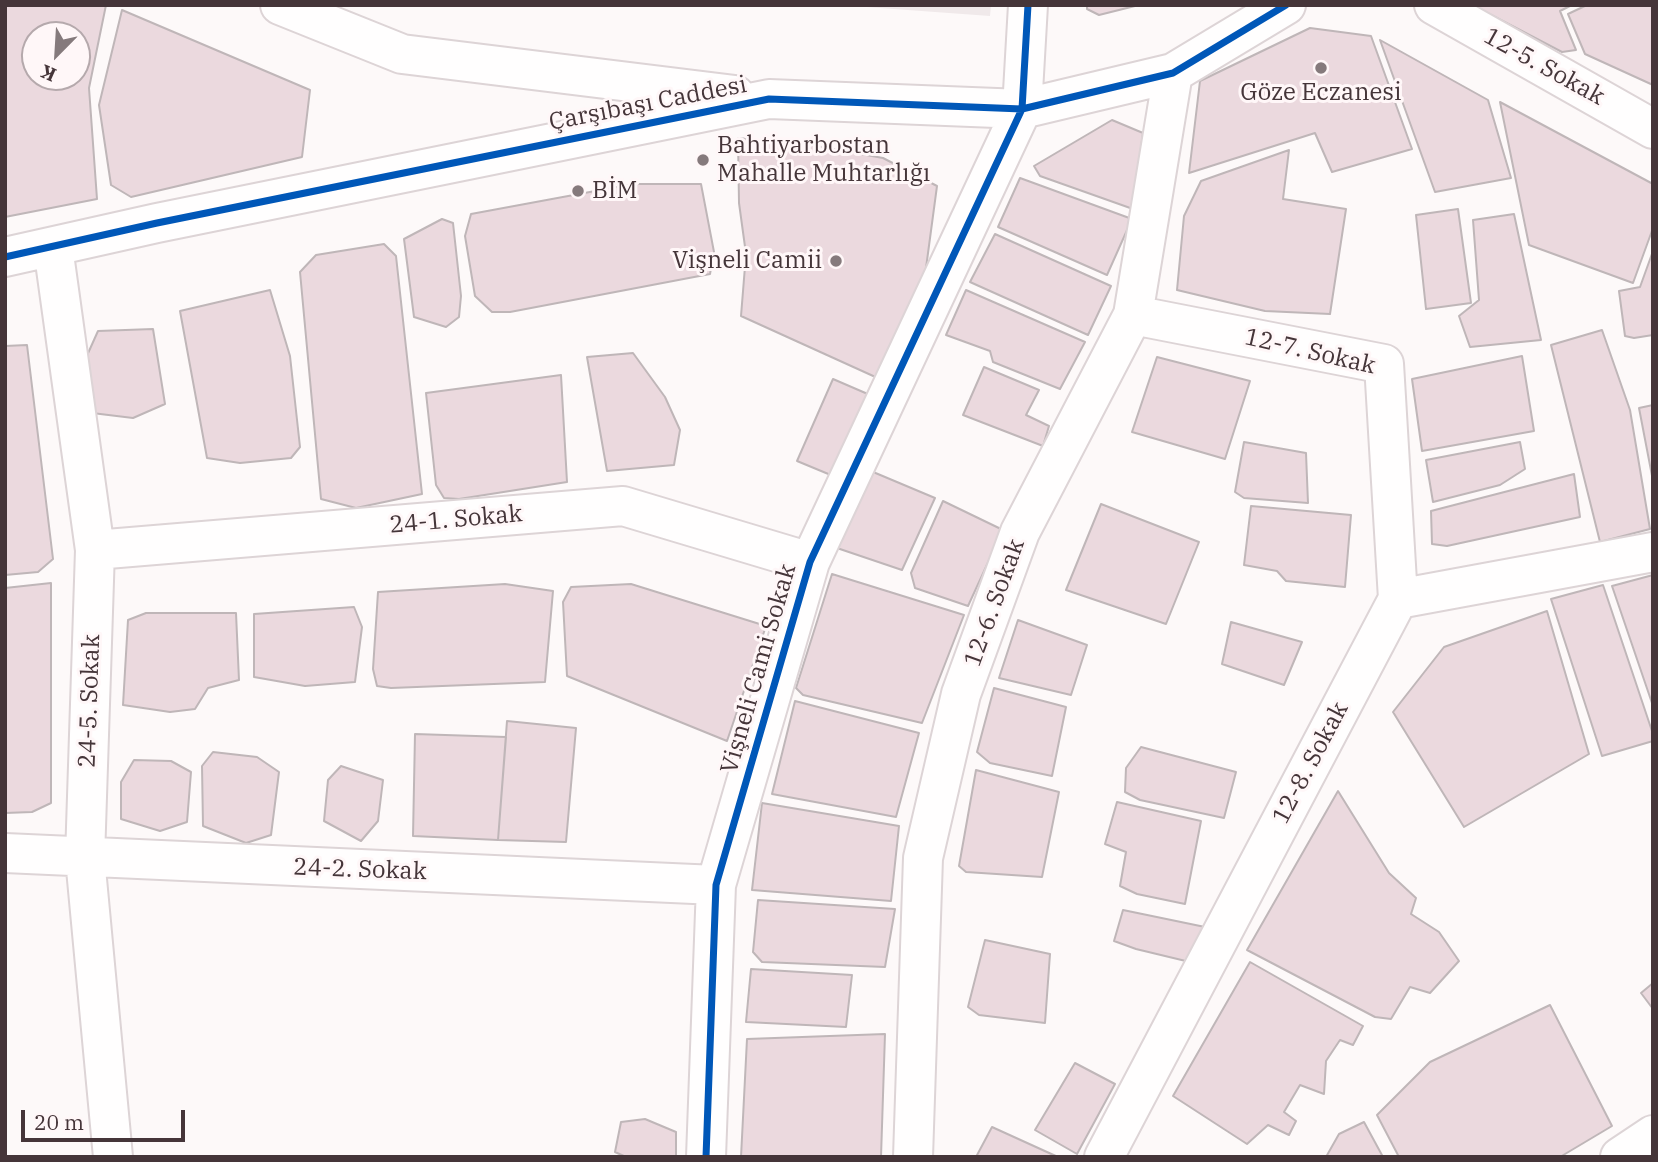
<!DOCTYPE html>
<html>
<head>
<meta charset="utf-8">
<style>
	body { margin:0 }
	#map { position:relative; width:1658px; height:1162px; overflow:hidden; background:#fdf9f9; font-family:"IBM Plex Serif",serif }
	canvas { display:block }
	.frame { position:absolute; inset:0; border:7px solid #453539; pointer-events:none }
	.north { position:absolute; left:21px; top:21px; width:70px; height:70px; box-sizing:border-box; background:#fff7f8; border:2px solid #b5a9ac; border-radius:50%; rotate:204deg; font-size:19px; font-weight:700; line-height:28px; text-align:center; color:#453539 }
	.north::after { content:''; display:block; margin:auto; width:24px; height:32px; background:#857a7c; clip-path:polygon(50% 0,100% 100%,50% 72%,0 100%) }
	.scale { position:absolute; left:21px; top:1110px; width:164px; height:32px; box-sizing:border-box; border:4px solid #453539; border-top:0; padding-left:9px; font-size:21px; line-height:24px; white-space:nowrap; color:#453539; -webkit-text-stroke:5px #fff7f8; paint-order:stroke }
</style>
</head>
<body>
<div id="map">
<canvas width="1658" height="1162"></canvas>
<div class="frame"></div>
<div class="north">K</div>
<div class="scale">20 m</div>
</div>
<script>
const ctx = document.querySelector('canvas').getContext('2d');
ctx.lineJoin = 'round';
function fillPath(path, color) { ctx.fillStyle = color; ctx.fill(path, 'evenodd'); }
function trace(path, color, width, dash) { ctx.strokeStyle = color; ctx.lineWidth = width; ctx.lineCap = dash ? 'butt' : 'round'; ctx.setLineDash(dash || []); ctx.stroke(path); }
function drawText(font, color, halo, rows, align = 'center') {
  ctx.font = font + ' "IBM Plex Serif",serif'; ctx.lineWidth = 6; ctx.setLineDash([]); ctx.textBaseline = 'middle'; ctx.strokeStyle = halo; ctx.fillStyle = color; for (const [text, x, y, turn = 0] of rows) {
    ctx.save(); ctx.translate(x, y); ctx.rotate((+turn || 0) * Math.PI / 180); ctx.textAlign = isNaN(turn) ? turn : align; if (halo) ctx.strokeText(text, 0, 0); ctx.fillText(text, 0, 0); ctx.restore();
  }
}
fillPath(new Path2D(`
	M839,5H991L990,16Z`), '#f0e9ea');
const building = new Path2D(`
	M5,5H106L89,88L97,199L5,217ZM35,35H77V77H35Z
	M1087,5H1139L1099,15L1087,9Z
	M1472,5H1572L1560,11L1576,50L1562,52Z
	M1587,5H1653V85L1585,54L1568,14Z
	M122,10L310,90L302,157L131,197L111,185L99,105Z
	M1310,28L1371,36L1412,149L1332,172L1315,133L1189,173L1200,81Z
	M1380,40L1488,100L1511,178L1435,192Z
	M1500,102L1653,184V228L1633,283L1529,245Z
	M1112,120L1143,133L1133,209L1040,176L1034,166Z
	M738,138L811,145L883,158L937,186L926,268L882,380L741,316L746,254L739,203Z
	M1289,150L1283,199L1346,209L1330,314L1265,311L1177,290L1184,216L1201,181Z
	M1020,178L1132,219L1107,275L998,227Z
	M633,184H701L714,252L710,274L510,312H492L475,296L465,236L471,214Z
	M1458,209L1471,303L1426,309L1416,215Z
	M1514,214L1541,340L1470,347L1459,316L1479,300L1473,220Z
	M442,219L453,223L461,296L459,317L446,327L414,317L404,239Z
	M995,234L1111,286L1088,335L970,282Z
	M384,244L396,256L422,494L356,508L321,499L300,272L316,255Z
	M1653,251V335L1634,338L1625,336L1619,291L1640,287Z
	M270,290L290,356L300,447L291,458L240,463L207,458L180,311Z
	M966,290L1085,342L1060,389L993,362L990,351L946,335Z
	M153,329L165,404L133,418L92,413L85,360L98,331Z
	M1602,330L1630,410L1650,529L1600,542L1551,345Z
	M27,345L53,559L38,572L5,575V346Z
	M633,353L665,397L680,430L674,465L607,471L587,357Z
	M1522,356L1534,431L1422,451L1412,379Z
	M1157,357L1250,381L1225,459L1132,432Z
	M984,367L1039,390L1026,415L1049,426L1043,446L963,415Z
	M561,375L567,482L459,499L444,498L436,485L426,393Z
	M833,379L877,398L838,478L797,461Z
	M1653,405V481L1639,408Z
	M1244,442L1306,453L1308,503L1244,498L1235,492Z
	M1520,442L1525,469L1500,485L1433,502L1426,460Z
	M866,469L935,498L902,570L831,546Z
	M1574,474L1580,517L1447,546L1432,544L1431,511Z
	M943,501L1003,530L968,606L915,588L911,573Z
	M1101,504L1199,542L1166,624L1066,590Z
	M1251,506L1351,515L1345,587L1286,581L1277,571L1244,565Z
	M832,574L964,615L922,723L803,695L796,688Z
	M1653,575V706L1612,586Z
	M51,583V803L32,812L5,813V588Z
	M505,584L553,591L545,682L391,688L377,686L373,669L378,592Z
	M631,584L766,626L727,741L567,676L563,602L571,587Z
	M1603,585L1653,734V741L1602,756L1551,599Z
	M354,607L362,627L355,682L305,686L254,677V614Z
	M1547,611L1589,754L1464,827L1393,712L1444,647Z
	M146,613H236L239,680L208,688L195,709L170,712L123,705L128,620Z
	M1018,620L1087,645L1071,695L999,678Z
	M1231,622L1302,642L1284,685L1222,664Z
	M994,688L1066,707L1052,776L990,763L977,752Z
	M795,701L919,733L896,817L772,794Z
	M507,721L576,728L566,842L498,840Z
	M415,734L506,737L498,840L413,836Z
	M1141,747L1236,772L1224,818L1140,800L1125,792L1126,768Z
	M213,752L257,757L279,772L271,835L246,843L203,826L202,766Z
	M134,760L171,761L191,772L187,822L160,831L121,819V782Z
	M341,766L383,780L378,821L361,841L324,821L328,780Z
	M976,770L1059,792L1042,877L966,872L959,866Z
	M1338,791L1389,873L1416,898L1411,914L1439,932L1459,961L1430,993L1410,987L1391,1019L1375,1017L1247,950Z
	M1117,802L1201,821L1185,904L1137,894L1120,886L1126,852L1105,844Z
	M762,803L899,826L891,901L752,890Z
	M758,900L895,909L885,967L762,962L753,952Z
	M1123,910L1205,927L1194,963L1136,949L1114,941Z
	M985,940L1050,954L1045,1023L979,1015L968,1007Z
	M1250,962L1363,1026L1353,1045L1340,1040L1326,1061L1324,1094L1300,1085L1284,1112L1296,1121L1289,1135L1268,1125L1247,1144L1173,1096Z
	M751,969L852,975L846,1027L746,1022Z
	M1653,983V1009L1641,993Z
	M1550,1005L1612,1126L1560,1157H1399L1377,1115L1430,1062Z
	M885,1034L881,1157H741L747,1039Z
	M1075,1063L1115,1084L1077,1154L1035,1130Z
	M645,1119L676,1132V1157H626L615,1152L621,1122Z
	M1364,1122L1383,1157H1326L1339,1134Z
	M992,1127L1058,1157H976Z`);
fillPath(building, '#ebd9de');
trace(building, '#bfb6b8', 2);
const minor = new Path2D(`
	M280,5L402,54L735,95
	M1434,5L1653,129
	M53,247L95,550L85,858L113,1157
	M5,257L157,223L769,99L1022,109L1173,73L1286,5
	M1133,315L1384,364L1398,599
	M95,550L623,506L810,562
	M5,853L716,885
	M706,1157L716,885L810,562L1022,109L1028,5
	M913,1157L923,858L961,694L1020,532L1133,315L1173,73
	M1104,1157L1398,599L1653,552
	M1620,1157L1653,1135`);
trace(minor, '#ddd4d6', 42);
trace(minor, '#fffefe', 38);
trace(new Path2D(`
	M5,257L157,223L769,99L1022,109L1173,73L1286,5
	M706,1157L716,885L810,562L1022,109L1028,5`), '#0057b8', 7);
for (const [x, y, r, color] of [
	[1321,68,7,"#857a7c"],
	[703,160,7,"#857a7c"],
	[578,191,7,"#857a7c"],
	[836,261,7,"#857a7c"]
]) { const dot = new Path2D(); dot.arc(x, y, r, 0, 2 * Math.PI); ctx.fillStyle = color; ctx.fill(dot); trace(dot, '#fff7f8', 2.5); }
drawText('24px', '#453539', '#fff7f8', [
	["12-5. Sokak",1544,67,29],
	["Çarşıbaşı Caddesi",648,104,-11],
	["12-7. Sokak",1310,352,13],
	["24-1. Sokak",456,520,-5],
	["12-6. Sokak",995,603,-70],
	["Vişneli Cami Sokak",759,669,-74],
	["24-5. Sokak",90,701,-88],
	["12-8. Sokak",1311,763,-62],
	["24-2. Sokak",360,870,2]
]);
drawText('24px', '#453539', '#fff7f8', [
	["Göze Eczanesi",1321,93,"center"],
	["Bahtiyarbostan",717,146],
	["Mahalle Muhtarlığı",717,174],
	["BİM",592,191],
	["Vişneli Camii",822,261,"right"]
], 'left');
</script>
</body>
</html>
